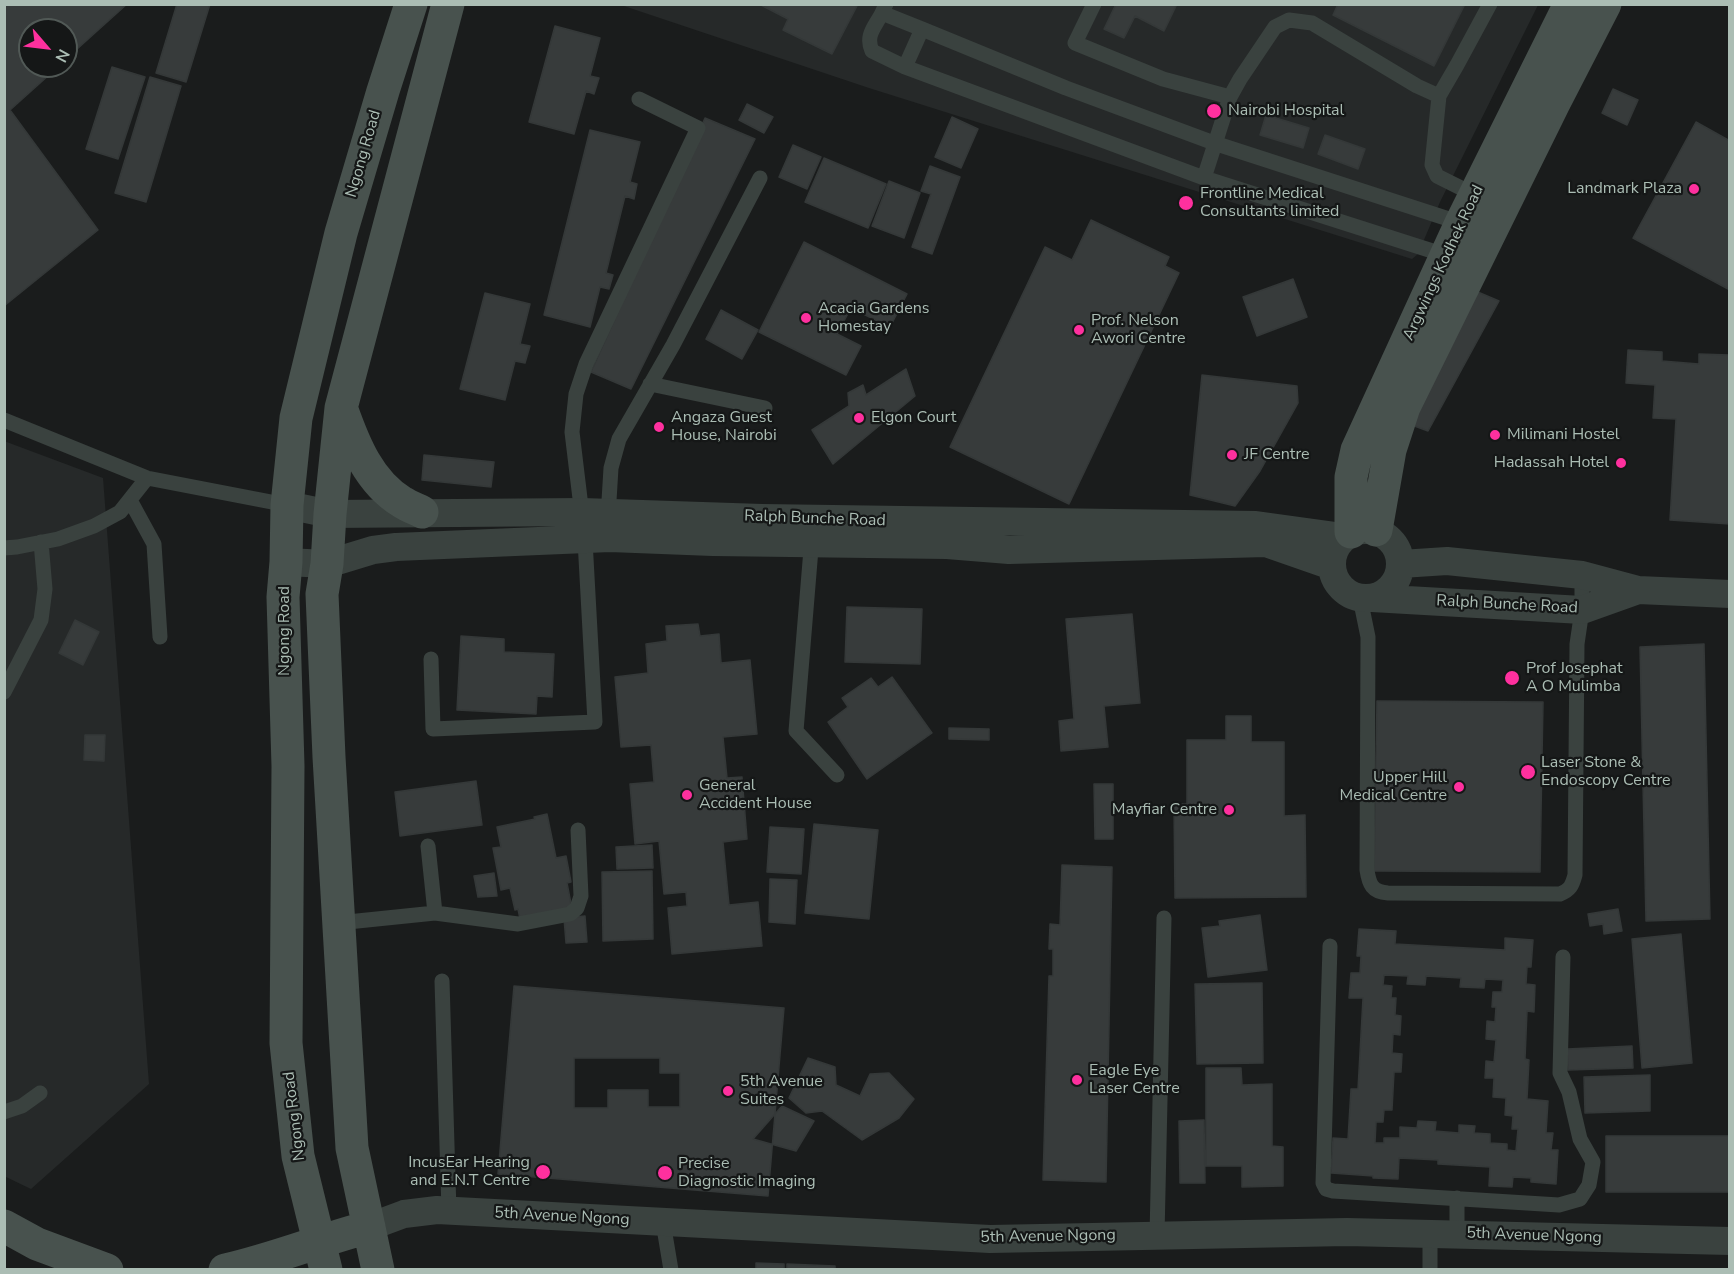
<!DOCTYPE html>
<html>
<head>
<meta charset="utf-8">
<style>
	body { margin:0 }
	#map { position:relative; width:1734px; height:1274px; overflow:hidden; background:#1a1c1c; font-family:"Nunito Sans",sans-serif }
	canvas { display:block }
	.frame { position:absolute; inset:0; border:6px solid #abbdb4; pointer-events:none }
	.north { position:absolute; left:18px; top:18px; width:60px; height:60px; box-sizing:border-box; background:#151717; border:2px solid #515956; border-radius:50%; rotate:118deg; font-size:16px; font-weight:700; line-height:24px; text-align:center; color:#abbdb4 }
	.north::after { content:''; display:block; margin:auto; width:21px; height:27px; background:#fe309e; clip-path:polygon(50% 0,100% 100%,50% 72%,0 100%) }
</style>
</head>
<body>
<div id="map">
<canvas width="1734" height="1274"></canvas>
<div class="frame"></div>
<div class="north">N</div>
</div>
<script>
const ctx = document.querySelector('canvas').getContext('2d');
ctx.lineJoin = 'round';
function fillPath(path, color) { ctx.fillStyle = color; ctx.fill(path, 'evenodd'); }
function trace(path, color, width, dash) { ctx.strokeStyle = color; ctx.lineWidth = width; ctx.lineCap = dash ? 'butt' : 'round'; ctx.setLineDash(dash || []); ctx.stroke(path); }
function drawText(font, color, halo, rows, align = 'center') {
  ctx.font = font + ' "Nunito Sans",sans-serif'; ctx.lineWidth = 4.5; ctx.setLineDash([]); ctx.textBaseline = 'middle'; ctx.strokeStyle = halo; ctx.fillStyle = color; for (const [text, x, y, turn = 0] of rows) {
    ctx.save(); ctx.translate(x, y); ctx.rotate((+turn || 0) * Math.PI / 180); ctx.textAlign = isNaN(turn) ? turn : align; if (halo) ctx.strokeText(text, 0, 0); ctx.fillText(text, 0, 0); ctx.restore();
  }
}
fillPath(new Path2D(`
	M621,5H1538L1440,202L1418,254L1412,259L869,88Z
	M4,441L103,478L149,1084L31,1189L4,1176Z`), '#262929');
const building = new Path2D(`
	M4,4H127L66,59V30H30V66H59L10,110L98,230L4,306Z
	M177,4H210L186,82L156,73Z
	M759,4H858L832,54L783,30L788,19Z
	M1116,4H1177L1164,31L1135,16L1124,38L1104,29Z
	M1338,4H1465L1434,66L1333,15Z
	M555,26L600,38L590,76L599,78L594,94L586,91L574,134L529,122Z
	M112,67L145,77L118,159L86,149Z
	M150,77L181,86L146,202L115,193Z
	M1613,89L1638,100L1627,125L1602,113Z
	M747,104L773,117L764,133L739,120Z
	M1266,115L1309,128L1303,148L1260,135Z
	M952,117L978,129L961,168L935,157Z
	M705,118L755,139L631,389L591,372Z
	M1696,122L1730,141V290L1633,238Z
	M590,130L640,142L630,182L637,184L634,199L625,196L606,273L613,275L609,289L600,287L590,327L544,315Z
	M1325,135L1365,149L1358,169L1318,154Z
	M793,145L821,157L807,189L779,177Z
	M824,158L886,184L868,228L805,202Z
	M930,166L960,177L932,254L912,247L931,194L921,191Z
	M889,181L920,193L904,238L872,226Z
	M1091,220L1169,257L1165,266L1179,273L1069,504L950,447L1045,247L1072,260Z
	M804,242L907,294L890,327L851,308L837,334L861,346L846,375L759,332Z
	M1293,279L1307,317L1257,336L1243,297Z
	M1473,290L1499,301L1428,431L1401,421Z
	M485,293L530,304L520,344L530,346L525,363L515,361L505,400L460,389Z
	M721,310L758,330L742,359L706,339Z
	M1628,350L1662,352V361L1699,364V354L1730,355V524L1670,520L1676,419L1653,418L1655,385L1626,383Z
	M906,369L915,396L833,464L812,430L849,406L848,393L863,385L866,395Z
	M1202,375L1297,386L1298,403L1260,471L1235,506L1190,495Z
	M424,455L494,462L491,487L422,480Z
	M847,607L922,609L920,664L845,662Z
	M1132,614L1140,703L1104,706L1108,747L1061,751L1059,721L1074,719L1066,619Z
	M75,620L99,632L83,665L59,653Z
	M698,624L700,636L719,634L721,663L750,660L757,734L723,737L727,778L742,777L747,839L723,842L729,905L758,902L762,946L672,954L668,908L687,906L686,892L664,894L659,841L635,844L630,784L654,782L651,745L621,747L615,677L648,673L646,644L667,641L666,626Z
	M461,636L504,639V652L554,654L552,697L537,696L536,714L457,710Z
	M1704,644L1710,919L1646,921L1640,647Z
	M892,677L932,733L867,779L828,722L848,707L842,698L871,678L878,687Z
	M1377,701L1543,702L1540,872L1374,871Z
	M1226,716H1251V742H1284V816L1305,815L1306,897L1175,898L1174,804H1187V740H1226Z
	M949,728L989,729V740L949,739Z
	M85,735H105L104,761L84,760Z
	M476,781L482,825L400,836L395,792Z
	M1094,784H1113V839H1095Z
	M547,814L556,858L566,856L571,882L567,883L572,909L520,919L518,909L515,910L510,888L501,890L493,848L501,847L497,827L535,819L534,817Z
	M814,824L878,830L869,919L805,913Z
	M770,827L804,829L801,874L767,872Z
	M652,845L653,868L617,869L616,847Z
	M1062,865L1112,867L1106,1182L1043,1180L1049,976H1053V949H1049L1050,924L1060,925Z
	M652,871L653,939L603,941L602,872Z
	M494,873L497,896L478,897L474,876Z
	M770,879L797,880L795,924L769,922Z
	M1618,909L1622,931L1604,934L1603,924L1590,926L1588,914Z
	M1260,915L1267,970L1208,977L1202,928L1220,926L1219,921Z
	M585,916L587,942L566,943L564,918Z
	M1359,929L1396,931L1395,944L1505,950V938L1533,940L1531,967H1527L1526,984L1535,985L1534,1012L1527,1011L1525,1059L1529,1060L1527,1099L1548,1101L1546,1133H1553L1551,1150H1558L1556,1184L1531,1182V1178L1513,1177L1512,1187L1489,1186L1490,1167L1438,1164V1160L1399,1158L1398,1179L1373,1178V1176L1331,1173L1333,1138L1348,1139L1351,1089H1358L1363,998H1349L1351,973H1360L1361,956H1357ZM1384,975L1408,976L1407,984L1425,985L1426,976L1461,978L1460,987L1484,988L1485,979L1503,980L1502,992H1493L1492,1007H1496L1495,1022L1487,1021L1486,1039L1496,1040L1494,1062L1486,1061L1485,1078H1494L1493,1097L1506,1098L1505,1115L1513,1116L1512,1129H1518L1516,1151L1507,1150V1144L1490,1143V1134L1474,1133L1475,1126L1459,1125V1133L1435,1131L1436,1122L1418,1121L1417,1128L1400,1127V1138H1384V1143H1375L1376,1122H1383L1384,1110H1392L1394,1072H1401L1402,1054L1392,1053L1393,1034L1400,1035L1401,1016L1395,1015L1396,998H1391L1392,986L1383,985Z
	M1681,934L1692,1063L1642,1068L1632,939Z
	M1262,983L1263,1063L1197,1064L1195,984Z
	M514,986L784,1008L768,1196L498,1174ZM574,1058H660V1073H680V1107H648V1090H608V1108H574Z
	M1632,1046L1633,1068L1568,1070L1567,1049Z
	M808,1058L835,1067L836,1085L860,1096L870,1074L889,1073L914,1099L899,1118L862,1140L822,1111L806,1113L789,1098Z
	M1206,1068H1241L1242,1085L1272,1084V1146L1283,1147V1186L1242,1187V1166H1206Z
	M1650,1075V1111L1585,1113L1584,1077Z
	M782,1106L814,1121L796,1151L753,1139Z
	M1204,1120L1205,1183H1180L1179,1121Z
	M1606,1136H1730V1192H1606Z
	M756,1263L784,1264V1270H756Z
	M787,1264L835,1266V1270H787Z`);
fillPath(building, '#373b3b');
trace(building, '#343838', 1.5);
trace(new Path2D(`
	M886,4L882,13L922,29
	M1094,4L1075,43L1163,79L1230,97
	M882,13C875,27 865,35 872,51L905,67L1204,178L1448,256
	M905,67L922,29L1066,88L1214,143L1461,223
	M1204,178L1230,97L1240,79L1275,27L1289,20L1312,23L1417,86L1439,96
	M1477,196L1437,176L1432,165L1439,96L1457,65L1490,4
	M650,384L765,408
	M4,420L147,478L287,505
	M130,500L154,544L160,637
	M608,517L611,468L619,439L673,345L760,178
	M812,537L796,731L837,775
	M4,548L17,547L58,539L94,526L120,512L147,478
	M1360,598L1368,637L1367,870C1369,884 1372,892 1388,893L1560,894C1570,890 1572,886 1575,875L1577,644L1582,610V575
	M431,659L433,729L595,722L585,540L572,432L576,394L586,364L698,128L639,99
	M4,692L41,620L45,589L41,542
	M428,846L435,913
	M338,923L435,913L518,924L570,914L577,908L581,896L578,830
	M1330,946L1323,1183L1326,1189L1333,1191L1559,1205L1580,1199L1589,1185L1593,1162L1580,1139L1569,1092L1560,1073L1563,957
	M442,981L449,1211
	M4,1112L22,1106L40,1093
	M663,1222L671,1270
	M1430,1234V1270
	M1457,1234V1198
	M1157,1236L1164,918`), '#3a423f', 15);
trace(new Path2D(`
	M287,505L330,514L582,512L762,518L1256,525L1343,537
	M1332 564a34 34 0 1 1 68 0a34 34 0 1 1-68 0Z
	M286,562L327,564L373,550L396,547L610,538L713,542L947,545L1009,550L1266,543L1332,566
	M1401,564L1447,561L1582,575L1638,590L1730,594
	M1372,598L1582,610L1638,590
	M369,1227L404,1214L437,1210L990,1239L1347,1232L1730,1241`), '#3a423f', 28);
trace(new Path2D(`
	M342,410C354,444 369,482 402,502C408,506 416,509 422,512
	M1376,530L1390,450L1404,407L1554,103L1605,4
	M1351,532V477L1357,450L1461,223L1570,4
	M4,1226L37,1244L107,1270
	M225,1270C274,1259 320,1240 369,1227
	M326,1270L298,1156L286,1043L288,766L283,597L286,562L287,505L296,418L341,233L383,91L411,4
	M378,1270L352,1148L329,757L322,594L327,564L330,514L341,408L448,4`), '#48524e', 33);
for (const [x, y, r, color] of [
	[1214,111,8,"#fe309e"],
	[1694,189,6,"#fe309e"],
	[1186,203,8,"#fe309e"],
	[806,318,6,"#fe309e"],
	[1079,330,6,"#fe309e"],
	[859,418,6,"#fe309e"],
	[659,427,6,"#fe309e"],
	[1495,435,6,"#fe309e"],
	[1232,455,6,"#fe309e"],
	[1621,463,6,"#fe309e"],
	[1512,678,8,"#fe309e"],
	[1528,772,8,"#fe309e"],
	[1459,787,6,"#fe309e"],
	[687,795,6,"#fe309e"],
	[1229,810,6,"#fe309e"],
	[1077,1080,6,"#fe309e"],
	[728,1091,6,"#fe309e"],
	[543,1172,8,"#fe309e"],
	[665,1173,8,"#fe309e"]
]) { const dot = new Path2D(); dot.arc(x, y, r, 0, 2 * Math.PI); ctx.fillStyle = color; ctx.fill(dot); trace(dot, '#151717', 2); }
drawText('16px', '#abbdb4', '#151717', [
	["Nairobi Hospital",1228,111],
	["Landmark Plaza",1682,189,"right"],
	["Frontline Medical",1200,194],
	["Consultants limited",1200,212],
	["Acacia Gardens",818,309],
	["Homestay",818,327],
	["Prof. Nelson",1091,321],
	["Awori Centre",1091,339],
	["Angaza Guest",671,418],
	["House, Nairobi",671,436],
	["Elgon Court",871,418],
	["Milimani Hostel",1507,435],
	["JF Centre",1244,455],
	["Hadassah Hotel",1609,463,"right"],
	["Prof Josephat",1526,669],
	["A O Mulimba",1526,687],
	["Laser Stone &",1541,763],
	["Endoscopy Centre",1541,781],
	["Upper Hill",1447,778,"right"],
	["Medical Centre",1447,796,"right"],
	["General",699,786],
	["Accident House",699,804],
	["Mayfiar Centre",1217,810,"right"],
	["Eagle Eye",1089,1071],
	["Laser Centre",1089,1089],
	["5th Avenue",740,1082],
	["Suites",740,1100],
	["IncusEar Hearing",530,1163,"right"],
	["and E.N.T Centre",530,1181,"right"],
	["Precise",678,1164],
	["Diagnostic Imaging",678,1182]
], 'left');
drawText('16px', '#abbdb4', '#151717', [
	["Ngong Road",364,154,-74],
	["Argwings Kodhek Road",1444,263,-65],
	["Ralph Bunche Road",815,519,2],
	["Ralph Bunche Road",1507,605,3],
	["Ngong Road",285,631,-90],
	["Ngong Road",295,1116,-97],
	["5th Avenue Ngong",562,1217,3],
	["5th Avenue Ngong",1534,1236,2],
	["5th Avenue Ngong",1048,1237,-1]
]);
</script>
</body>
</html>
